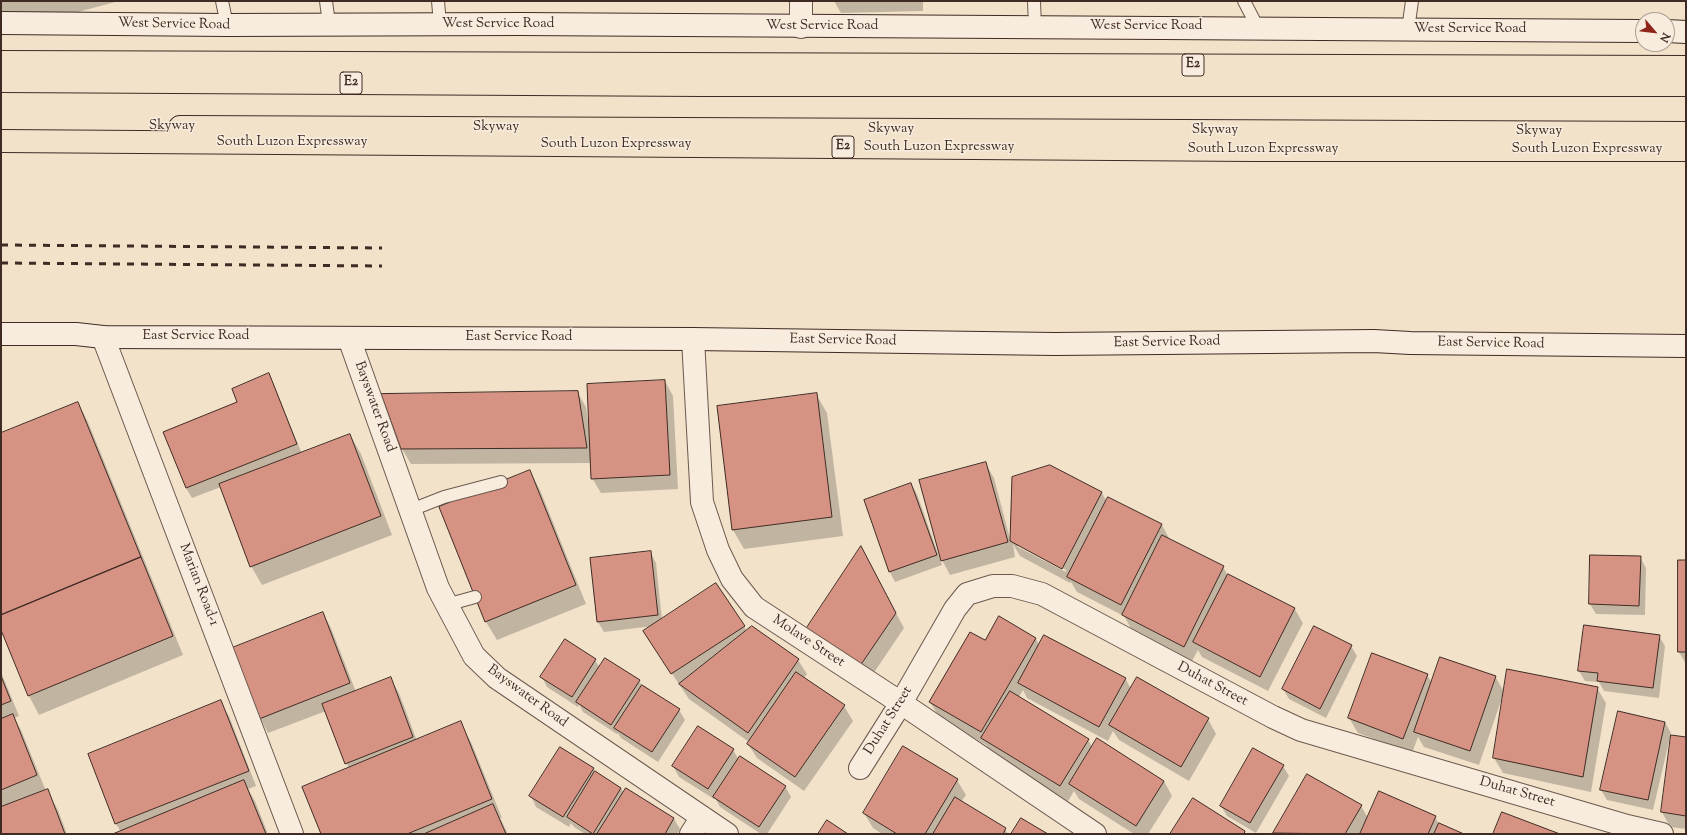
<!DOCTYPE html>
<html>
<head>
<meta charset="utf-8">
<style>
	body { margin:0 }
	#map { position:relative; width:1687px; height:835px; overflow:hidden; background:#f2e2ca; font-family:"Sorts Mill Goudy",serif }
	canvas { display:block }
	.frame { position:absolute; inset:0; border:2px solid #402b24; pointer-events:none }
	.north { position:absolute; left:1635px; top:12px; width:40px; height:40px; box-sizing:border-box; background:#f7ecdd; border:1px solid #ae9f93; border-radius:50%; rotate:118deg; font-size:11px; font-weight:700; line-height:16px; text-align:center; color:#402b24 }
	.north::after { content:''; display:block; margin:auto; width:14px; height:18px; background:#8f2418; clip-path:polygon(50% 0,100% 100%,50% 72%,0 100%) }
</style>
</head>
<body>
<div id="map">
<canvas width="1687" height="835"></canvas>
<div class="frame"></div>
<div class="north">N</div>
</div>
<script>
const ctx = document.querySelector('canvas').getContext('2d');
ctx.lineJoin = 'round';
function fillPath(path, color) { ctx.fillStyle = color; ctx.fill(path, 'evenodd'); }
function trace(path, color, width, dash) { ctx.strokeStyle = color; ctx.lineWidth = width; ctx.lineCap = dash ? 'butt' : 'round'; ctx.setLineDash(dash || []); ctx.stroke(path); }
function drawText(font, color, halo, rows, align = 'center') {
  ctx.font = font + ' "Sorts Mill Goudy",serif'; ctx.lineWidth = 3; ctx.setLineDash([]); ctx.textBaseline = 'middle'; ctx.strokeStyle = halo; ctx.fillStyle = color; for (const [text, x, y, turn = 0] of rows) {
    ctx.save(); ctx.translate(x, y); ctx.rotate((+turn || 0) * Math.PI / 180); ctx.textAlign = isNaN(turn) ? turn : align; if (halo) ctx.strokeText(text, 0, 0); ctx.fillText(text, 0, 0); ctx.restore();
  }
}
fillPath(new Path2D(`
	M1,1H119L78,12L1,14Z
	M834,1H923V11L841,13Z
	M268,375L274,385L302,454L350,435L361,454L392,535L262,585L251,566L221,487L192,498L186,488L165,432L239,402Z
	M665,381L673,396L678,489L601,493L592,478V463L411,464L402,449L383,395L577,392L586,407L588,421Z
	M816,394L827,413L843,536L744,549L733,530Z
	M78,403L88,422L183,655L39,715L29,696L1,628V435Z
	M985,463L994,478L1010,539L1050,466L1102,493L1107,502L1109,498L1162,525L1170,540L1223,567L1228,576L1294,608L1303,623L1268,691L1202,657L1198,650L1192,661L1132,630L1124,616L1077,592L1071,582L1070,583L1020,556L1013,544L1015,557L950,575L942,560ZM1018,545L1066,570V572L1018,547Z
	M530,471L540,490L586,604L497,640L486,622L441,508Z
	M911,484L917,494L942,565L895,582L890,572Z
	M861,548L904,628L869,680L815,644Z
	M650,552L656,563L662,620L744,626L747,632L798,660L807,674L804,678L844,706L853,721L804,791L757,758L748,744L749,742L689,699L644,632L653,626L604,632L598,622Z
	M1640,557L1646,568L1645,615L1596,614L1590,604Z
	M1686,561V664L1679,652Z
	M323,613L331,628L356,692L390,678L399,693L417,741L460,723L471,742L502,818H500L508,834H322L349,769L326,711L268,733L260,718Z
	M1314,628L1351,646L1357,656L1326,718L1289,699L1283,689Z
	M1659,636L1665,646L1659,698L1604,691L1599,682L1585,681L1579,671Z
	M1036,639L1039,645L1125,678L1131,689L1208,719L1216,734L1189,781L1119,740L1113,731L1108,741L1027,698L1023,690L1019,697L1088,740L1093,748L1164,781L1172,796L1148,834H1134L1079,799L1074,791L1068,801L991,753L986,745L939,717L930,702L985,641Z
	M605,659L639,681L643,687L679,710L685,720L658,762L621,738L618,733L617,734L583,712L579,704L578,707L547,687L542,677L595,660L600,668Z
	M1,672L19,716L14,718L21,730L46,791H47L58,810L67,834H1Z
	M1427,675L1432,683L1495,676L1504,692L1479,765L1424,747L1418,737L1412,753L1358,733L1349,718Z
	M1597,688L1606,703L1591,792L1503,773L1494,758Z
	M220,702L229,716L256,786L248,789L255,801L268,834H115L121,832L116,824L89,755Z
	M1665,722L1671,733L1653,810L1607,800L1601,790Z
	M1686,738V829L1670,827L1662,812Z
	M733,750L739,760L785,786L791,797L767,834H761L720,807L715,798L714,799L679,777L673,766Z
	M1283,766L1289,776L1256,833L1227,816L1221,806Z
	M593,768L595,772L621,788L624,793L626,789L674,819L680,829L677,834H585L574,827L571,823L569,827L536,807L531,796Z
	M957,780L966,795L961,802L1005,829L1008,834H882L873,828L864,813Z
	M1361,806L1368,818L1435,817L1439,824L1461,834L1274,833Z`), '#0003');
const building = new Path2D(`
	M269,373L297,444L186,488L163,432L237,402L232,389Z
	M665,380L670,475L591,479L587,384Z
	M578,391L587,448L401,449L381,394Z
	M817,393L832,517L732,530L717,406Z
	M78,402L141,557L1,615V433Z
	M350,434L381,516L250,567L219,484Z
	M986,462L1008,542L941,561L919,480Z
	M1050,465L1102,492L1062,569L1010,541L1012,477Z
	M530,470L576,585L485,622L439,507Z
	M911,483L937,555L889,572L864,500Z
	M1108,497L1162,524L1121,605L1067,577Z
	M1162,535L1224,566L1184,647L1122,615Z
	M861,546L896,613L860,666L806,629Z
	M651,551L658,615L597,622L590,558Z
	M1590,555L1641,556L1639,606L1589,604Z
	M141,557L173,636L28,696L1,630V615Z
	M1678,560H1686V652H1678Z
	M1228,574L1295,608L1260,677L1193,642Z
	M716,583L745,626L671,674L643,631Z
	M323,612L350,683L259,719L232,648Z
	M999,616L1036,638L981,732L929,702L970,632L985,640Z
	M1584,625L1660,635L1653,688L1597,681L1598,673L1578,671Z
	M752,626L799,659L748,733L679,684Z
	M1314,626L1352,645L1320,709L1282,689Z
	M1044,635L1126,678L1099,727L1018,683Z
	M565,639L596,659L572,697L540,677Z
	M1372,653L1428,674L1403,739L1348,718Z
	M1440,657L1496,676L1470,751L1414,732Z
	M605,658L640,680L611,725L576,702Z
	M1507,669L1598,687L1583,777L1493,758Z
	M796,672L845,705L795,777L747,744Z
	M1,676L11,701L1,705Z
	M391,677L413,737L345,764L322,704Z
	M1137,677L1209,718L1181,767L1109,725Z
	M642,685L680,709L652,752L614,728Z
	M1010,691L1089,739L1060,786L981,738Z
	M221,700L249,771L115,824L88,754Z
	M1618,711L1665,722L1648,800L1600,790Z
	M13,714L37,775L1,790V719Z
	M461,721L492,799L407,834H321L302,787Z
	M698,726L734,749L708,789L672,766Z
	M1671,735L1686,737V816L1661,812Z
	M1097,738L1164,781L1136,826L1069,784Z
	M903,746L958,779L925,834H897L863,813Z
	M560,747L594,768L563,817L529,796Z
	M1253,748L1284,765L1250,823L1220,806Z
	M740,756L786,786L759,827L713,797Z
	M595,771L621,788L593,834L567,817Z
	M1307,774L1362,805L1345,834L1273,833Z
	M244,780L266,834H113Z
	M626,788L674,818L665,834H597Z
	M48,789L65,834H1V807Z
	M1379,791L1436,816L1428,834H1360Z
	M955,797L1006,828L1003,834H933Z
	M1193,798L1245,831L1244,834H1170Z
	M493,804L506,834H424Z
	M1502,812L1560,834H1493Z
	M1021,818L1048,834H1011Z
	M827,820L848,834H818Z
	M1439,823L1464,834H1434Z`);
fillPath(building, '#d69282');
trace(building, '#402b24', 1);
const lane = new Path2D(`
	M222,1L227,25
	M326,1L329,24
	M438,1L440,24
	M1034,1L1035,27
	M1244,1L1258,28
	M1408,30L1412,1
	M411,510L444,497L501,482
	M446,605L475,597`);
const street = new Path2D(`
	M801,27V1
	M103,337L292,834
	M349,338L438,588L474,656L497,678L727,834
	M693,339L702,502L718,550L732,579L754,607L901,703L1095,834
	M860,768L901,703L955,609L967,594L993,586H1012L1042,594L1273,717L1301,730L1627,826L1662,834
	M691,834L702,817`);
const secondary = new Path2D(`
	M1,23L227,25L519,24L1643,31
	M1667,31L1686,32
	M1,334H76L103,337L693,339L1055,344L1374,341L1410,343L1686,346`);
const highway = new Path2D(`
	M1,62L1686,67
	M1,81L702,85H1686
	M180,127L1686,133
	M1,141L1252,150H1686`);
trace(lane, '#6c594e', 14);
trace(street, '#6c594e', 24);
trace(secondary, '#402b24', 24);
trace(highway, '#402b24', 24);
trace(lane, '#f7ecdd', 12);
trace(street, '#f7ecdd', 22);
trace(secondary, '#f7ecdd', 22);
trace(highway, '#f2e2ca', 22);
trace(new Path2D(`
	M1,245L382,248
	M1,263L382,266`), '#402b24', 3, [7, 7]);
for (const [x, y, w] of [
	[1193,65,22],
	[351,83,22],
	[843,147,22]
]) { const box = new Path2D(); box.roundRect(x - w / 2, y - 11, w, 22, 3); ctx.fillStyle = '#f7ecdd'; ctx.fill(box); trace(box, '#402b24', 1); }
drawText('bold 13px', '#402b24', null, [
	["E2",1193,65],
	["E2",351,83],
	["E2",843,147]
]);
drawText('14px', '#402b24', '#f7ecdd', [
	["West Service Road",174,25,1],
	["West Service Road",498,25],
	["West Service Road",822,27],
	["West Service Road",1146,27],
	["West Service Road",1470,30],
	["Skyway",172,127],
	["Skyway",496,128],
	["Skyway",891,130],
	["Skyway",1215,131],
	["Skyway",1539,132],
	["South Luzon Expressway",292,143],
	["South Luzon Expressway",616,145],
	["South Luzon Expressway",939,148],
	["South Luzon Expressway",1263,150],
	["South Luzon Expressway",1587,150],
	["East Service Road",196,337],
	["East Service Road",519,338],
	["East Service Road",843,341,1],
	["East Service Road",1167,343,-1],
	["East Service Road",1491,344,1],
	["Bayswater Road",374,407,70],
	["Marian Road-1",198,585,69],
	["Molave Street",808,642,33],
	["Duhat Street",1212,685,28],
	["Bayswater Road",527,697,36],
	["Duhat Street",889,721,-58],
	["Duhat Street",1517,793,16]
]);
</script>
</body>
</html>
